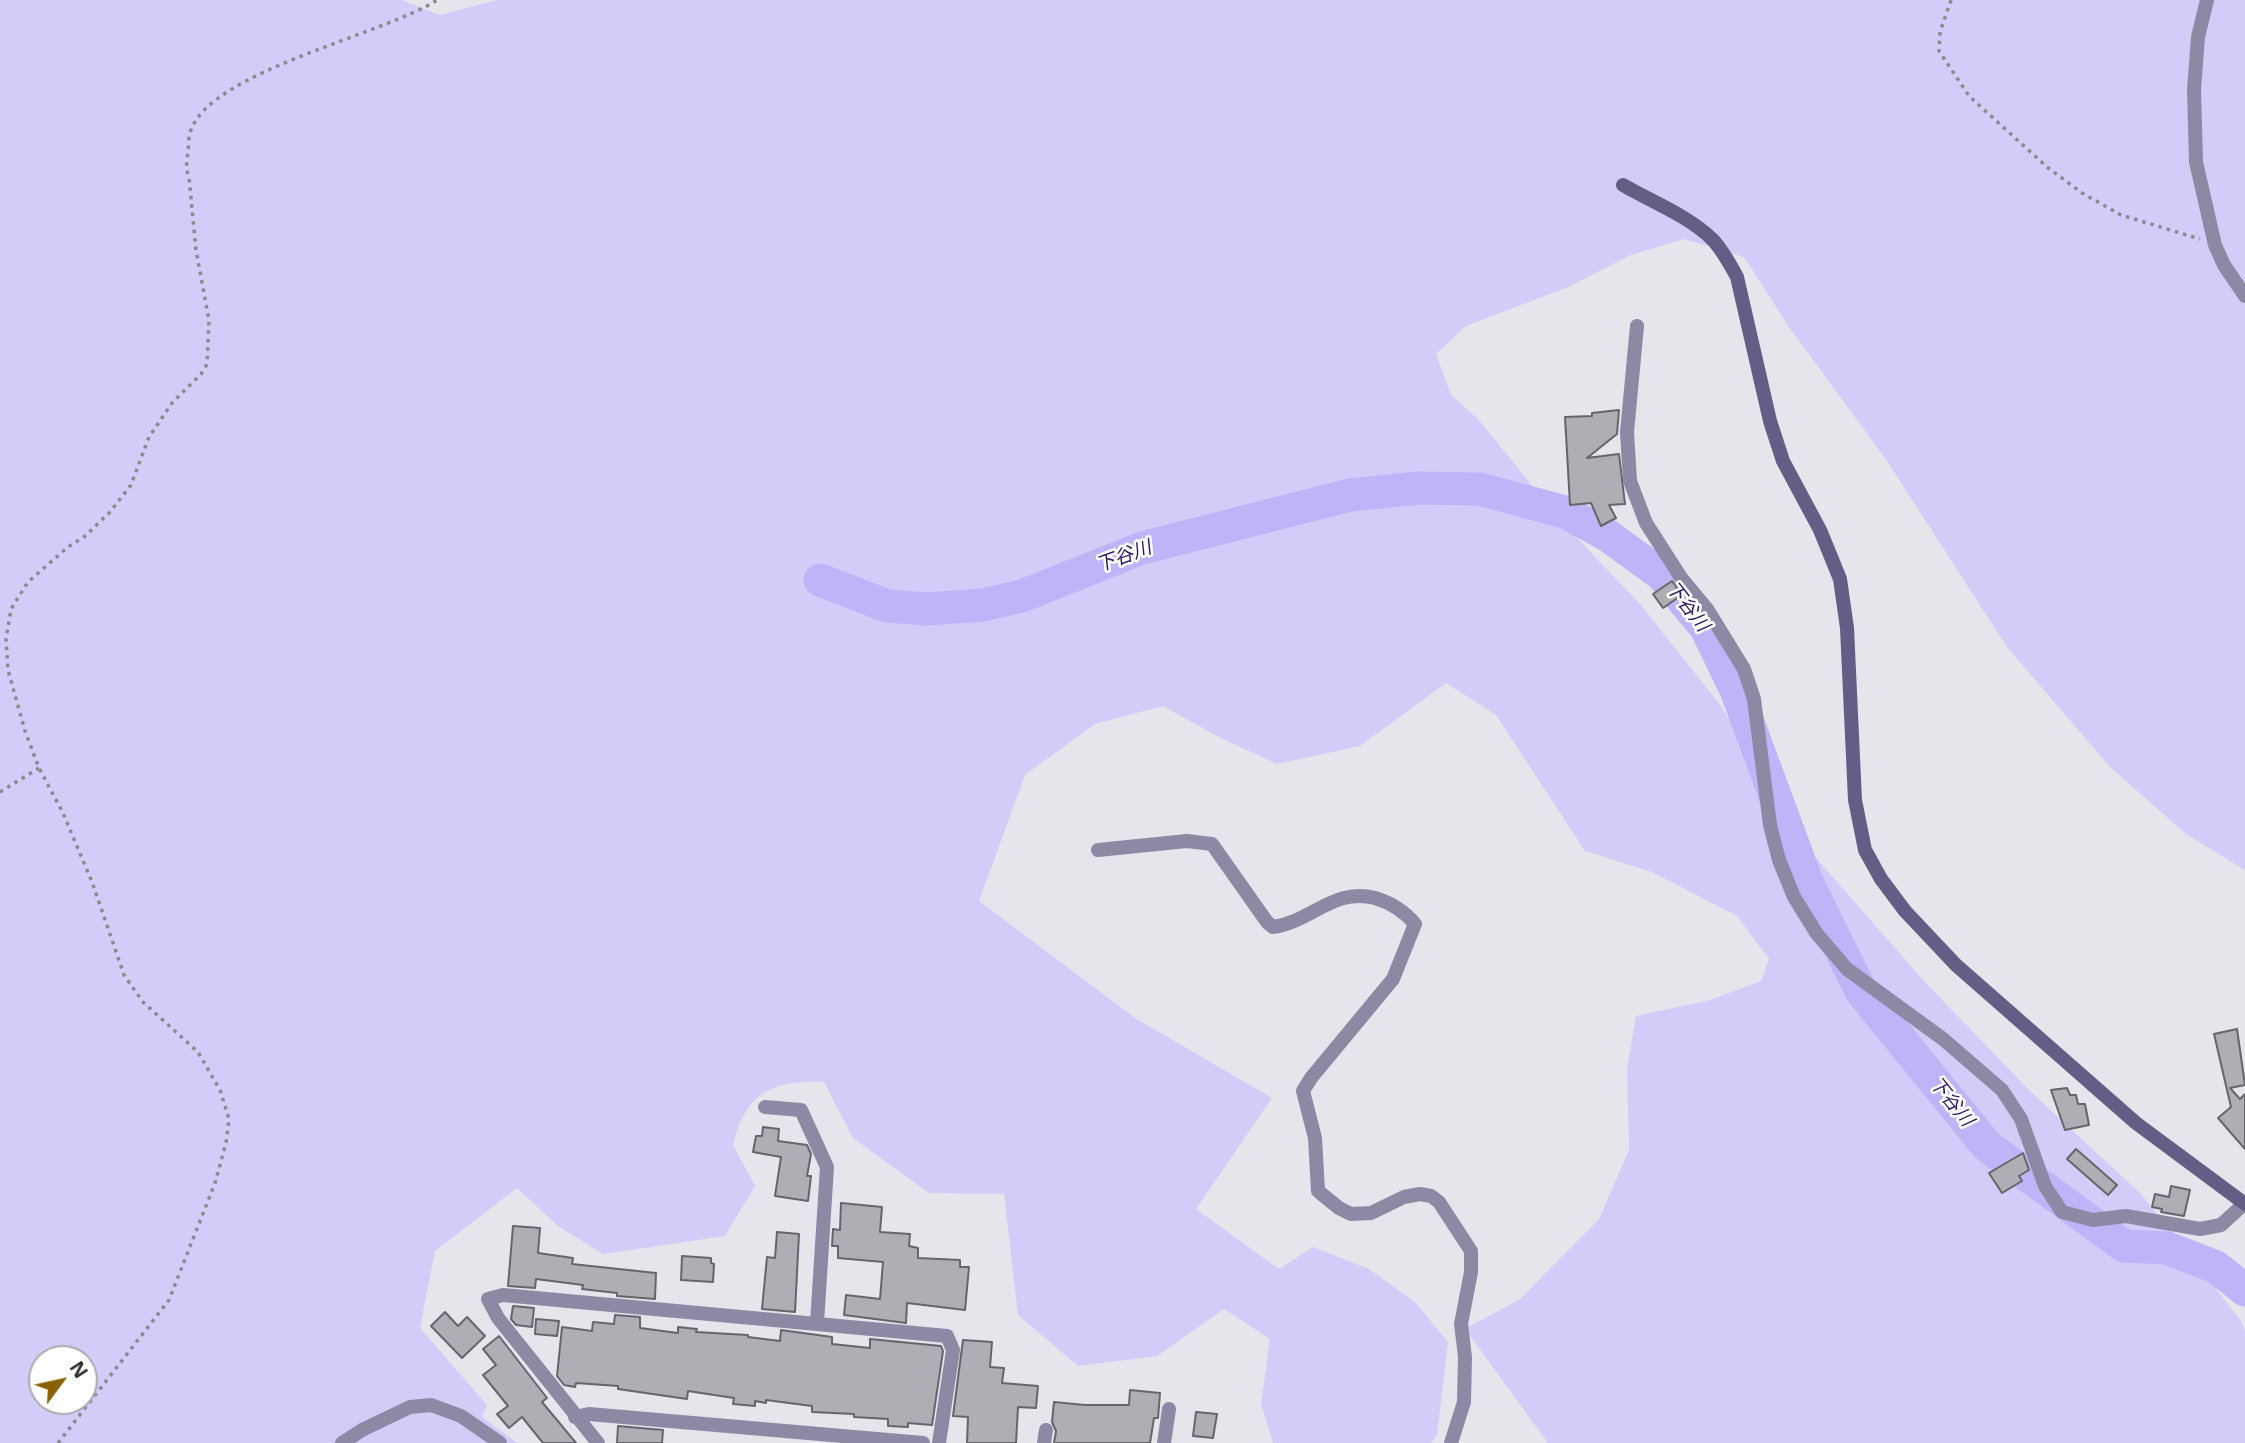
<!DOCTYPE html>
<html>
<head>
<meta charset="utf-8">
<style>
	body { margin:0 }
	#map { position:relative; width:2245px; height:1443px; overflow:hidden; background:#e5e5ec; font-family:"Noto Sans",sans-serif }
	canvas { display:block }
	.north { position:absolute; left:28px; top:1345px; width:70px; height:70px; box-sizing:border-box; background:#fff; border:2px solid #ababac; border-radius:50%; rotate:57deg; font-size:19px; font-weight:700; line-height:28px; text-align:center; color:#2e2e30 }
	.north::after { content:''; display:block; margin:auto; width:24px; height:32px; background:#896200; clip-path:polygon(50% 0,100% 100%,50% 72%,0 100%) }
</style>
</head>
<body>
<div id="map">
<canvas width="2245" height="1443"></canvas>
<div class="north">N</div>
</div>
<script>
const ctx = document.querySelector('canvas').getContext('2d');
ctx.lineJoin = 'round';
function fillPath(path, color) { ctx.fillStyle = color; ctx.fill(path, 'evenodd'); }
function trace(path, color, width, dash) { ctx.strokeStyle = color; ctx.lineWidth = width; ctx.lineCap = dash ? 'butt' : 'round'; ctx.setLineDash(dash || []); ctx.stroke(path); }
function drawText(font, color, halo, rows, align = 'center') {
  ctx.font = font + ' "Noto Sans","Noto Sans JP",sans-serif'; ctx.lineWidth = 5; ctx.setLineDash([]); ctx.textBaseline = 'middle'; ctx.strokeStyle = halo; ctx.fillStyle = color; for (const [text, x, y, turn = 0] of rows) {
    ctx.save(); ctx.translate(x, y); ctx.rotate((+turn || 0) * Math.PI / 180); ctx.textAlign = isNaN(turn) ? turn : align; if (halo) ctx.strokeText(text, 0, 0); ctx.fillText(text, 0, 0); ctx.restore();
  }
}
fillPath(new Path2D(`
	M0,0H402L440,15L497,0H2245V870L2186,834L2110,767L2007,647L1887,461L1789,327L1744,257L1684,239L1631,255L1568,287L1466,326L1436,354L1451,395L1478,419L1560,520L1640,604L1721,706L1795,834L1924,981L2029,1090L2142,1195L2241,1321L2245,1331V1443H1548L1465,1329L1520,1299L1599,1219L1629,1150L1627,1069L1636,1016L1710,1000L1761,981L1769,959L1737,916L1652,872L1585,851L1496,715L1446,683L1360,746L1277,764L1217,736L1163,706L1095,724L1025,775L979,901L1135,1018L1272,1098L1196,1209L1279,1269L1313,1247L1369,1269L1415,1302L1448,1342L1437,1435L1431,1443H1273L1261,1404L1270,1339L1224,1309L1157,1356L1078,1366L1018,1315L1004,1194L929,1193L853,1138L824,1082C772,1080 746,1092 733,1145L755,1186L725,1236L603,1254L558,1226L517,1188L435,1251L420,1328L487,1405L482,1417L517,1443H0ZM42,1359H84V1401H42Z`), '#d2ccf9');
trace(new Path2D(`
	M820,580L887,606L927,609L983,605L1022,596L1142,548L1350,495L1419,488L1479,489L1565,512L1607,535L1662,575L1706,628L1736,690L1807,882L1861,991L1987,1146L2124,1246L2167,1248L2216,1267L2245,1290`), '#bfb4f7', 33);
const building = new Path2D(`
	M1619,410L1617,434L1587,458L1619,454L1625,504L1609,505L1616,518L1601,526L1591,503L1570,505L1565,417L1592,416V413Z
	M1672,581L1682,595L1663,608L1653,594Z
	M2237,1029L2245,1085L2230,1088L2240,1099L2245,1094V1149L2218,1118L2231,1107L2214,1034Z
	M2067,1088L2070,1095H2076L2078,1104H2085L2089,1125L2065,1130L2051,1090Z
	M763,1127L779,1129L778,1141L807,1145L811,1154L807,1176H811L808,1201L775,1196L781,1157L753,1152L756,1136H762Z
	M2076,1149L2117,1185L2108,1195L2067,1159Z
	M2023,1153L2029,1170L2019,1176L2022,1181L2002,1193L1989,1173Z
	M2171,1186L2190,1190L2184,1216L2161,1212L2162,1209L2152,1207L2155,1194L2169,1197Z
	M841,1203L882,1207L880,1232L910,1234L909,1246L918,1248V1258L960,1260V1267H969L965,1310L907,1303L906,1323L844,1315L846,1295L880,1299L883,1262L838,1258V1246H832L833,1229L840,1230Z
	M513,1226L540,1228L538,1253L573,1258L572,1264L656,1273L655,1299L617,1296V1293L582,1289L583,1285L536,1279L535,1288L508,1286Z
	M777,1232L799,1234L795,1312L762,1309L767,1257L775,1258Z
	M682,1256L711,1258V1263L714,1264L713,1282L681,1280Z
	M513,1306L534,1308L532,1327L516,1325L511,1319Z
	M445,1312L458,1326L467,1317L485,1336L462,1358L431,1326Z
	M615,1315L640,1317V1328L678,1333V1327L697,1329L696,1332L748,1335V1337L780,1341L781,1330L832,1337V1344L870,1348V1339L941,1346L943,1351L932,1425L908,1423V1427L888,1426V1419L854,1417V1414L812,1412V1406L766,1400V1403L755,1401V1406L733,1404L734,1398L688,1391L687,1399L618,1389V1386L576,1383L575,1387L564,1385L557,1376L562,1327L592,1331L593,1322L614,1324Z
	M536,1319L559,1321L557,1336L535,1334Z
	M499,1336L547,1398L542,1402L576,1443H543L522,1417L509,1428L497,1414L508,1406L483,1375L496,1365L483,1349Z
	M963,1340L992,1342L990,1367L1004,1368L1002,1383L1038,1386L1036,1408L1018,1407L1016,1443H967L968,1417L953,1416Z
	M1130,1390L1160,1393L1158,1418H1154L1150,1443H1054L1056,1431L1052,1422L1054,1402L1085,1405H1129Z
	M1196,1412L1217,1414L1213,1438L1193,1436Z
	M618,1426L663,1430L662,1443H617Z`);
fillPath(building, '#afaeb4');
trace(building, '#65656b', 2);
trace(new Path2D(`
	M1951,0L1940,32L1939,51L1969,96L2047,167L2082,193L2121,215L2200,239
	M0,792L39,768
	M58,1443L169,1300L215,1183L226,1143L229,1119L220,1090L198,1052L143,1002L124,975L92,882L63,813L39,768L25,731L8,670L6,639L11,609L28,582L68,547L84,537L110,512L131,485L149,437L172,403L201,374L207,364L209,320L196,250L189,177C185,168 187,161 188,151C189,145 188,136 191,130C212,71 383,35 437,0`), '#8a8a8e', 3.5, [3.5, 5]);
trace(new Path2D(`
	M2207,0L2198,37L2194,90L2196,162L2215,245L2224,265L2245,296
	M1637,326L1627,432L1630,481L1646,523L1682,579L1707,609L1744,669L1754,699L1770,825L1779,860L1794,897L1817,934L1847,969L1943,1039L2002,1090L2021,1119L2045,1186L2062,1212L2093,1220L2126,1216L2200,1229L2221,1225L2244,1204
	M1098,850L1187,841L1212,844L1267,922L1273,927C1311,922 1334,887 1375,898C1392,903 1404,911 1415,924L1393,979L1311,1078L1303,1091L1315,1138L1318,1191L1339,1208L1351,1214L1371,1213L1404,1197L1420,1194L1431,1196L1439,1202L1471,1251V1272L1461,1324L1465,1357L1464,1402L1451,1443
	M765,1107L801,1110L827,1167L817,1323
	M575,1417L589,1414L923,1443
	M342,1443L362,1430L410,1407L431,1405L461,1416L500,1443
	M598,1443L498,1318L488,1299L503,1295L947,1336L953,1350L939,1443
	M1044,1443L1046,1430
	M1164,1443L1169,1409`), '#8d89a5', 14);
trace(new Path2D(`
	M1623,185C1652,202 1689,216 1713,240C1723,251 1730,264 1737,277L1770,421L1783,461L1820,530L1840,579L1847,628L1855,800L1865,850L1881,879L1905,911L1956,965L2136,1123L2245,1204`), '#645d85', 14);
drawText('italic 19px', '#2e1660', '#fff', [
	["下谷川",1124,557,-20],
	["下谷川",1687,607,52],
	["下谷川",1951,1102,51]
]);
</script>
</body>
</html>
